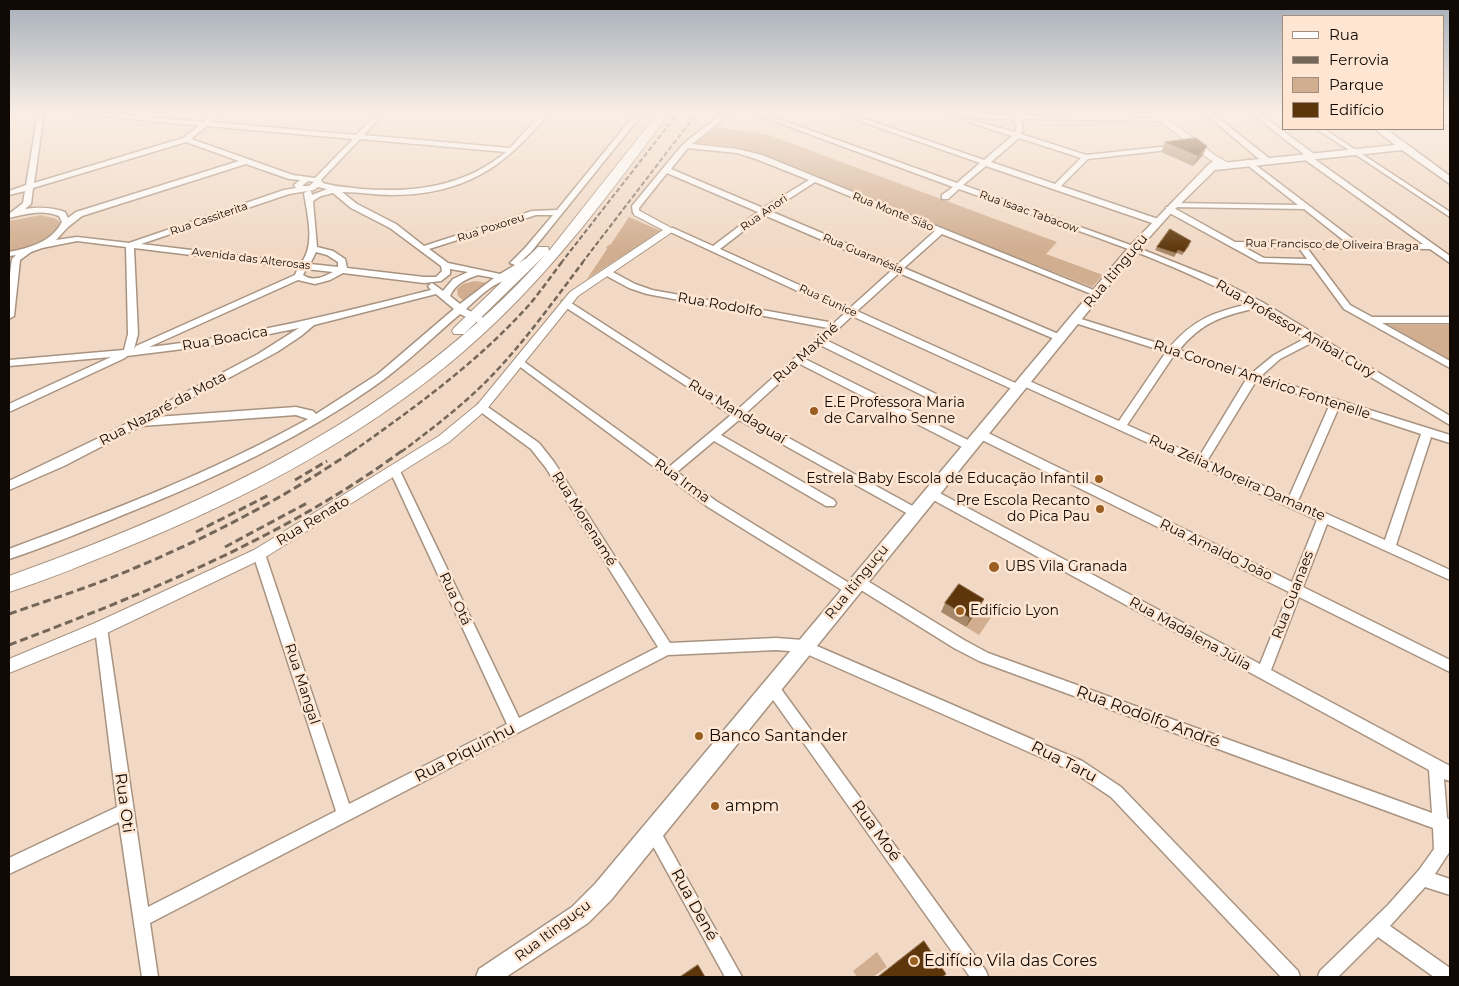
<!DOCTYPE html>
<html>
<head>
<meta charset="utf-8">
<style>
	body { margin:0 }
	#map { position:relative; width:1459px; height:986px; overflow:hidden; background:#f1d9c5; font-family:Montserrat,sans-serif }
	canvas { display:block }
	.frame { position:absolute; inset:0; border:10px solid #110a04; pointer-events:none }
	.legend { position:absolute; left:1282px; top:15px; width:162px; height:115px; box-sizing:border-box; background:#fee6d2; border:1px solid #9f8e80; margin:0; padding:6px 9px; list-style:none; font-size:15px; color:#110a04 }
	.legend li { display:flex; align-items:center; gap:10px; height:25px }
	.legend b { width:25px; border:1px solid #9f8e80 }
</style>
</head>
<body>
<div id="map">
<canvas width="1459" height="986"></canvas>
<div class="frame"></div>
<ul class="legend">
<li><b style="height:6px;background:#fff"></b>Rua</li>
<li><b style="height:6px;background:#75665a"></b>Ferrovia</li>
<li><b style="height:14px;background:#d1ae90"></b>Parque</li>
<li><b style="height:14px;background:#5d360b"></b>Edifício</li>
</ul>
</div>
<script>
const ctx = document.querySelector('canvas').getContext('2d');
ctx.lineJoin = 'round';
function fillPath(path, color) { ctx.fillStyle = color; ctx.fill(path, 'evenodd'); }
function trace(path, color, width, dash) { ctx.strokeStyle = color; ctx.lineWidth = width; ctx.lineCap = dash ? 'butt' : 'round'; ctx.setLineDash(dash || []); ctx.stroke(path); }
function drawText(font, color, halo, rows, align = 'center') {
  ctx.font = font + ' Montserrat,sans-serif'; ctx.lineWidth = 5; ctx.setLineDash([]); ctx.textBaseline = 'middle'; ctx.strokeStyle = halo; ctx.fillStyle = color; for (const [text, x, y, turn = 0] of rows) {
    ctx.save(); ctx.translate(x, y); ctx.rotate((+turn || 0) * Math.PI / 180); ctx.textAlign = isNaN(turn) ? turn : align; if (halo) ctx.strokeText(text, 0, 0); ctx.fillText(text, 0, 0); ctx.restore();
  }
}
fillPath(new Path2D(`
	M715,127L766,134L1057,242L1046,254L1103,275L1092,287L758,155L733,147L695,143Z
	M41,215L57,219L60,223C55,243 26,249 9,252V221Z
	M629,217L661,231L587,279L607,249L606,247L611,244Z
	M475,281L489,283L464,301L458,296L457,289L463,284Z
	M1388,325H1450V360Z
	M979,608L992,616L979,635L966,627Z
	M877,952L887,967L873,977H857L853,971Z`), '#d1ae90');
const minor = new Path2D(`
	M38,113H44L34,183L183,138L199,126L73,113H105L203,122L213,113H221L211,122L356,135L377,113H384L364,135L510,148L542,113H549C505,167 464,195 392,195C375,195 359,192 342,192L357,204L396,224L424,246L532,211L557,210L636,113H643L531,252L519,263L525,259H531V263L509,277L508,280C493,282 477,299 466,309L489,321V325H483L460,314C434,336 410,360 383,380C304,437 215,478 125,514C87,530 48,546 9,559V549C111,511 213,472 308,419L296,415L141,426L64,466L9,490V481L107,434L258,354L299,328L215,345L127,356L125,358L9,412V404L111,357L9,366V360L124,350L128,334L126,247L77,241L42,248L31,252L20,260L14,316L9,319V282L12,259L16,255L9,256V252C29,248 52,242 62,222L59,216C42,209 26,214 9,218V214L23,203L25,191L9,195V191L26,185ZM207,126L353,139L315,178L293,175L191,139ZM360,139L506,152C464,187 413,193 361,189C347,187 336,187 323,183L321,180ZM186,142L239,161L76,212L68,218L65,212C51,207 39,207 25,209L31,204L33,188ZM246,164L289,179L300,180L294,185L296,188L284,190L129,243L77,237L56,240L68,227L82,216ZM308,181L314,182L309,186H302ZM318,187L327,189L312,195L311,191H308L304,193C307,214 316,245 301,263L141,244L289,194L314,190ZM333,193L351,208L390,228L441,266L442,271L436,277H424L347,268L345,259L333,251L317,247L313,201L321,196ZM536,215H553L525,248L510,263L515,265L500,274L448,263L429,249ZM134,248L298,268L295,275L136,346L134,349L138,334ZM316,252L327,255L338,262V267L310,264ZM306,269L333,272C323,277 313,282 303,275ZM450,269L468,272L453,279L443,291L432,283L428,286L431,290C338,313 245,337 149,347L298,280L315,284L330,280L343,273L424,283L441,281L450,274ZM478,275L494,278L460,304L450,296C455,284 466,279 478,275ZM436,294L454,309L378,374L316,414L313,411L296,407L156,417L277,352L301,336L314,325Z
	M723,113H731L692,144L737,149L762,155L1101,293L1100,295H1094L942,234L904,268L1063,336V340H1057L899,273L857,311L1022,386L1023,388L1022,390H1014L852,316L826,340L936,394L937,396L936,398H928L820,345L805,359L974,443L975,446L974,449H966L800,364L745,414L918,509L920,512L918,515H910L739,420L721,435L834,500L836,503L834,506H826L714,441L677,472L716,501L854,586L856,590L854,594L850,595L708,507L515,363L520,360L523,361L669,467L731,415L562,305V301H568L737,410L828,328L647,294L629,288L605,275V271H611L635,284L652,290L834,323L845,313L666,230L673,228L713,246L758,212L667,173L639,208L640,215L633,213L632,206L683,144ZM688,148L737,153L756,159L809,180L763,208L671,169ZM815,182L935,231L897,265L770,211ZM764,215L892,270L850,308L720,249Z
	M752,113H762L957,183L980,163L837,113H848L984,160L1012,136L966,121V119L1015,132L1017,126L1013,119H985L945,113L1164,118V120L1162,121L1020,119L1023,126L1021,134L1086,155L1179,145L1180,147L1176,149L1088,159L1061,186L1161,220V224H1155L986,166L963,185L1136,247L1221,281L1262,302L1450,416V425L1313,342L1280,359L1261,376L1450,435V443L1431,437L1396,545L1450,570V580L1327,524L1303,587L1450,660V672L1299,597L1271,670L1450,766V781L1444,779L1447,818L1450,820V851L1435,874L1450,879V895L1425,887L1390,926L1450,968V977H1434L1378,937L1338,977H1318L1320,971L1388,905L1419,870L1434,849L1433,828L979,661L954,648L853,585L851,581L853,577L857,576L861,577L964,640L988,653L1432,813L1429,770L926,496L924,493L926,490H934L1260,664L1289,592L976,437L975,434L976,431H984L1292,582L1317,520L1019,384L1018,382L1023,379L1027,380L1119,421L1166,352L1072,322V318H1078L1170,347C1194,319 1214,312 1249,304C1159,254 1056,224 959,189L948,199H942V195L953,187ZM1019,138L1081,158L1055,184L991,162ZM1256,308L1306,338L1274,355L1252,373L1179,350C1202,322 1222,316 1256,308ZM1174,355L1247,378L1199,457L1127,425ZM1256,381L1330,404L1289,497L1207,461ZM1339,407L1421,434L1385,540L1298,501Z
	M1204,113H1212L1270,159V163H1264Z
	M1251,113H1259L1314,154L1313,158L1450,256V263L1430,249L1307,248L1350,305L1372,317H1450V323H1382L1450,361V368L1344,309L1311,264L1259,262L1166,211V207H1172L1235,242L1347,243L1304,209L1173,207L1169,205L1173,203L1298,205L1246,164V160H1249L1358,243L1423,244L1304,159L1303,157L1305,155ZM1244,247L1299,248L1307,259L1264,258Z
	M1443,118L1450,122V127L1443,123Z
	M1317,129H1324L1450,212V217Z
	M482,403L539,443L554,462L670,643L776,638L803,640L1082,761L1121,787L1298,971L1300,977H1281L1111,797L1072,771L802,652L776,650L668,655L150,923L158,977H142L119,822L9,874V858L117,807L95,628L96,624L101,622L106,624L107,628L148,907L336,811L253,554L255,551L259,549L263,551L265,554L349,804L507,724L390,471L391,468H399L400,471L519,718L658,647L546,468L531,449L478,410L477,407L478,404Z
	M771,680L776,682L986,971L988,977H970L766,690L764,686L766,682Z
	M653,824L658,827L742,977H725L648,837L645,832L648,827Z`);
const tertiary = new Path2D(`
	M1150,113H1160L1216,156L1232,165L1227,168L1210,160Z
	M634,211H640L675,230L578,296L486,410L449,442L264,558L107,633L9,673V659L95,623L254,550L439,436L478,404L570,292L663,230L634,215Z`);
const secondary = new Path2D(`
	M1375,129H1386L1450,176V184L1402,150L1215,170L1173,211L1137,251L611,900L588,923L506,977H476L479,969L572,907L595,884L1129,247L1208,165L1218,158L1221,159L1222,163L1395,145Z`);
const trunk = new Path2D(`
	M658,113H669C612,191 554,269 483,334C380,429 251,497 122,549C85,564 47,580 9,592V576C207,505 403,415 545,255L464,334H454L452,331L454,328L538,247H548L549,251Z`);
trace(minor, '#a89380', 3);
trace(tertiary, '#a89380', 2);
trace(secondary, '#a89380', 3);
trace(trunk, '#a89380', 2);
fillPath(minor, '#fff');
fillPath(tertiary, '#fff');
fillPath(secondary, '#fff');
fillPath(trunk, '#fff');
trace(new Path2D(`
	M561,263L678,113
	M582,263L697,113`), '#75665a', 2, [5, 2.5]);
trace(new Path2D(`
	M352,452C414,408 478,362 529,305C541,291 551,276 562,262
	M401,452C436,426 471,399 500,367C530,334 556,298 583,262`), '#75665a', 2.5, [6, 3]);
trace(new Path2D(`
	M295,480L327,461
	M196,532L271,494
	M225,547L309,502
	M9,614C52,599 96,585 137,567C213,535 286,497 354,450
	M9,645C146,593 284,538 403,450`), '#75665a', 3, [8, 4]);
fillPath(new Path2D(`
	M1165,142L1207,146L1202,156L1193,166L1161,152Z
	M1190,245L1182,255L1177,253L1174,257L1155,250L1157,247Z
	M984,599L979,608L966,627L941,612L945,603Z`), '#a78868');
fillPath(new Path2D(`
	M1207,146L1202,156L1193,166L1198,156Z
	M984,599L979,608L966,627L970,618Z`), '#896743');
const building = new Path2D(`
	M1196,138L1207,146L1198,156L1165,142Z
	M1170,229L1191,241L1184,252L1178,250L1176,253L1157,247Z
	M959,584L984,599L970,618L945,603Z
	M924,941L946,974L942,977H878Z
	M698,965L705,977H680Z`);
fillPath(building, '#5d360b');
trace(building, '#896743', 1);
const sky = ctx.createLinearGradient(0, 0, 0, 251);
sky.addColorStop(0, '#a5aeb9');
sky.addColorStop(0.45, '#f9eee5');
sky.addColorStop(1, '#f9eee500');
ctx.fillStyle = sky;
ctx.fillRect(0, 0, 1459, 251);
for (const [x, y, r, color] of [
	[814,411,5,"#9a5f20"],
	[1099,479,5,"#9a5f20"],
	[1100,509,5,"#9a5f20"],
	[994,567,6,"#9a5f20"],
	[960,611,5,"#9a5f20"],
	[699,736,5,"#9a5f20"],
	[715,806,5,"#9a5f20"],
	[914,961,5,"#9a5f20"]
]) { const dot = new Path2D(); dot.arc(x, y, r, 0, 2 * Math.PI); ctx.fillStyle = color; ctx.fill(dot); trace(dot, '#fee6d2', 2); }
drawText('11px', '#110a04', '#fee6d2', [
	["Rua Monte Sião",893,212,22],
	["Rua Isaac Tabacow",1029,212,20],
	["Rua Anori",764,213,-35],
	["Rua Cassiterita",209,219,-19],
	["Rua Poxoreu",491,228,-18],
	["Rua Francisco de Oliveira Braga",1332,245,1],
	["Rua Guaranésia",863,254,23],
	["Avenida das Alterosas",251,259,7],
	["Rua Eunice",828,301,25]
]);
drawText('14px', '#110a04', '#fee6d2', [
	["Rua Itinguçu",1116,271,-50],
	["Rua Rodolfo",720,305,10],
	["Rua Professor Aníbal Cury",1295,329,30],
	["Rua Boacica",225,339,-10],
	["Rua Maxiné",806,353,-42],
	["Rua Coronel Américo Fontenelle",1262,380,18],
	["Rua Nazaré da Mota",163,409,-28],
	["Rua Mandaguaí",737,412,31],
	["Rua Zélia Moreira Damante",1237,478,24],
	["Rua Irma",682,481,36],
	["Rua Morenamé",584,519,58],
	["Rua Renato",313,521,-31],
	["Rua Arnaldo João",1216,550,26],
	["Rua Itinguçu",857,582,-51],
	["Rua Guanaes",1293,595,-69],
	["Rua Otá",455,599,65],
	["Rua Madalena Júlia",1190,634,29],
	["Rua Mangal",302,684,72],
	["Rua Itinguçu",553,931,-37]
]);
drawText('14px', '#110a04', '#fee6d2', [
	["E.E Professora Maria",824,403],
	["de Carvalho Senne",824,419],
	["Estrela Baby Escola de Educação Infantil",1089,479,"right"],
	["Pre Escola Recanto",1090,501,"right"],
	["do Pica Pau",1090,517,"right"],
	["UBS Vila Granada",1005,567],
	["Edifício Lyon",970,611]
], 'left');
drawText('16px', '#110a04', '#fee6d2', [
	["Rua Rodolfo André",1148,717,20],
	["Rua Piquinhu",465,753,-27],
	["Rua Taru",1064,762,27],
	["Rua Oti",124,803,82],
	["Rua Moé",876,831,54],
	["Rua Dené",694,905,61]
]);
drawText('16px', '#110a04', '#fee6d2', [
	["Banco Santander",709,736],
	["ampm",725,806],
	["Edifício Vila das Cores",924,961]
], 'left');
</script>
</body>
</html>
